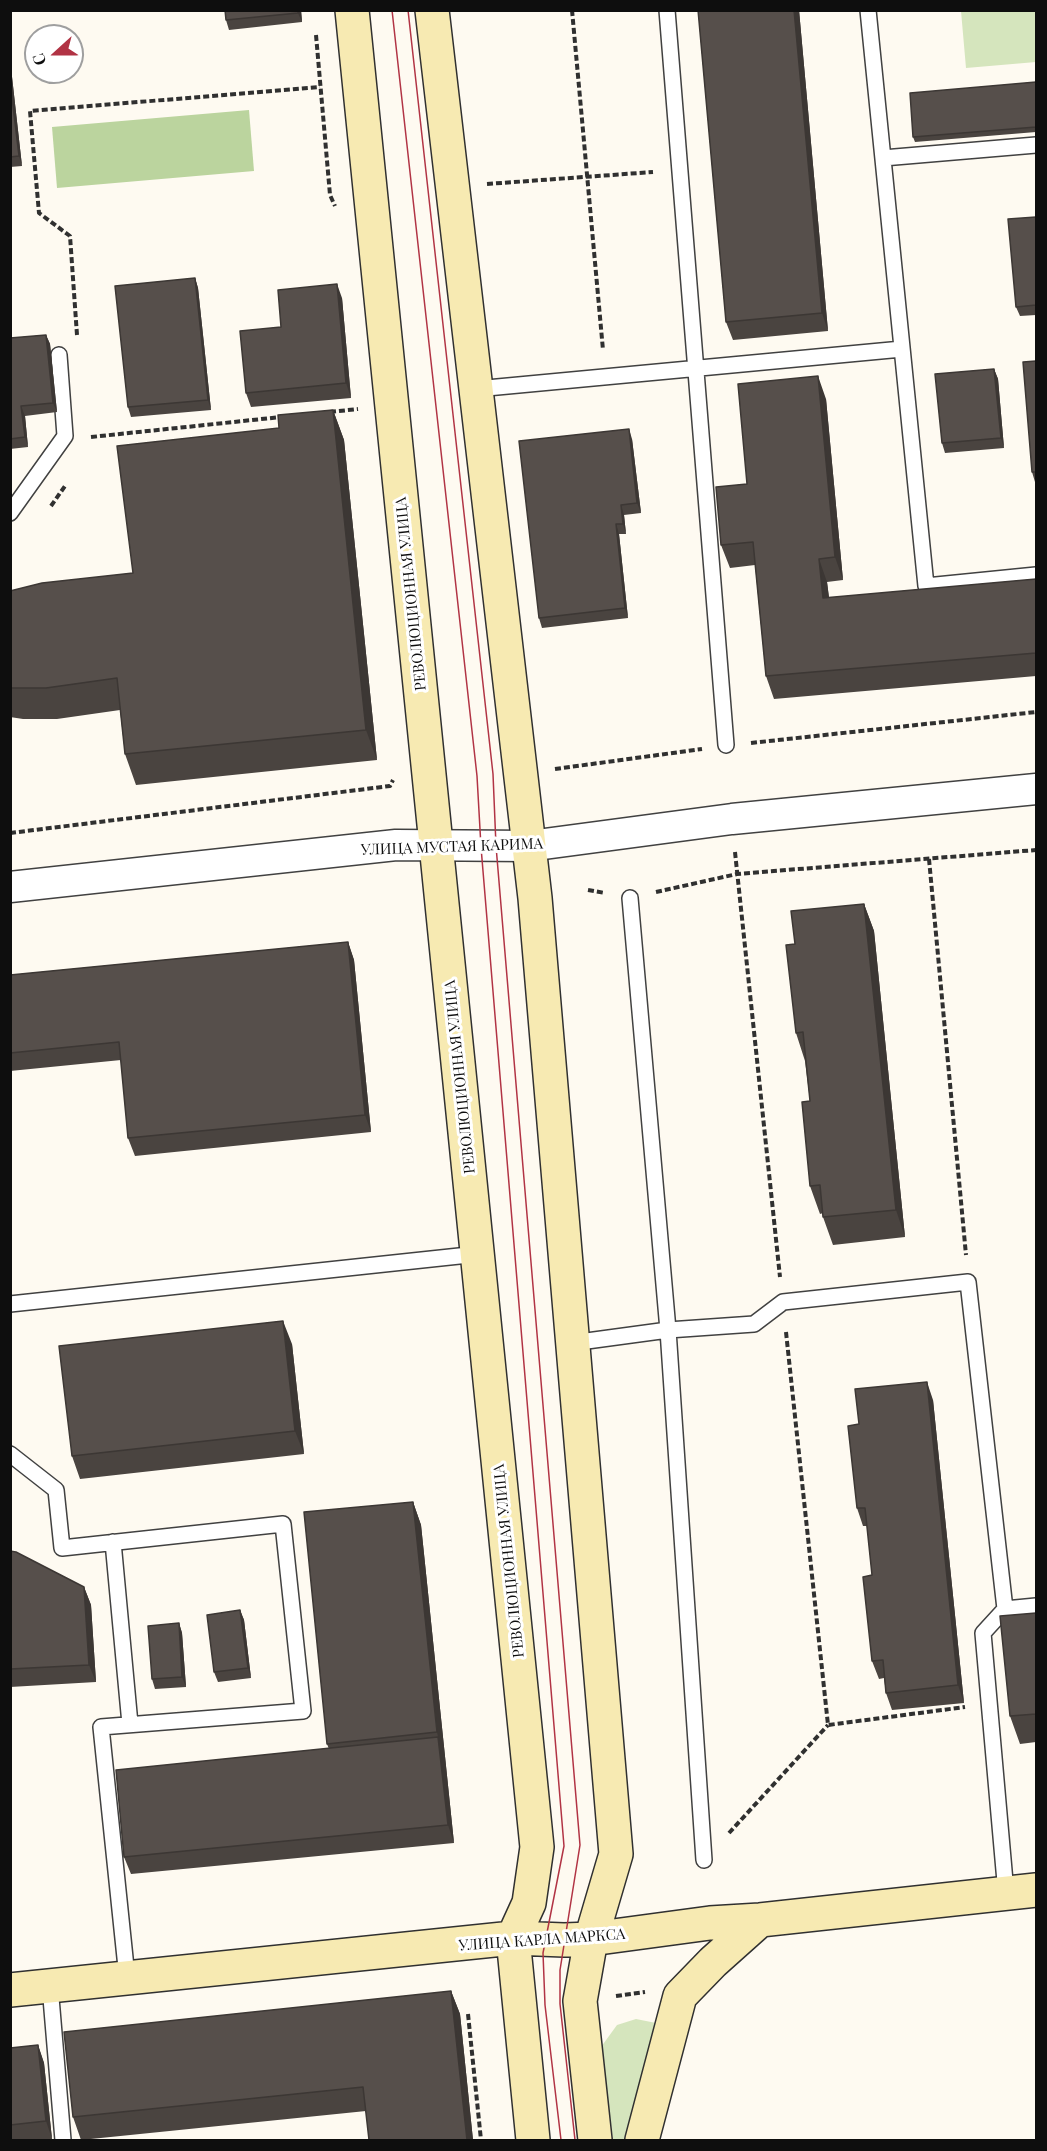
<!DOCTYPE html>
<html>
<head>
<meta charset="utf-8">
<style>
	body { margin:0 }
	#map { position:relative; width:1047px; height:2151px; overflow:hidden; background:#fefaf1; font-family:"Playfair Display",serif }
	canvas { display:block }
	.frame { position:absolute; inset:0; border:12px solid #0e0e0e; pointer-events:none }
	.north { position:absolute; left:24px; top:24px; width:60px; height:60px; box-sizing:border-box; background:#fff; border:2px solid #9f9f9f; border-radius:50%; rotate:249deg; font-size:16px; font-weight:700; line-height:24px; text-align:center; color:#0e0e0e }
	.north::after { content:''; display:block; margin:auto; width:21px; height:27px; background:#b13344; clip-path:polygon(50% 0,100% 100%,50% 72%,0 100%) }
</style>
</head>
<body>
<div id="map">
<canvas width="1047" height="2151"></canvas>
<div class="frame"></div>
<div class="north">С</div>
</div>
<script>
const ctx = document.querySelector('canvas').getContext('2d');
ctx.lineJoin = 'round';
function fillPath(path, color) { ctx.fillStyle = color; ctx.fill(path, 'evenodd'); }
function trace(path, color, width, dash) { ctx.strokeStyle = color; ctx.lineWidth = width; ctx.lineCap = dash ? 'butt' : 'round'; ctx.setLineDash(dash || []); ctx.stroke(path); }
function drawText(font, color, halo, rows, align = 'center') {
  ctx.font = font + ' "Playfair Display",serif'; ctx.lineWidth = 6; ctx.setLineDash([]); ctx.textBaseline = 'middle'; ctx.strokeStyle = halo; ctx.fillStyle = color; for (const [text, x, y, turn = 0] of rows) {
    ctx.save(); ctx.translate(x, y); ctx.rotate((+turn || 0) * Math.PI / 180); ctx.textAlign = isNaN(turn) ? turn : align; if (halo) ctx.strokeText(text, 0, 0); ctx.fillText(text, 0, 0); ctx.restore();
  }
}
fillPath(new Path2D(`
	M961,11H1036V62L966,68Z
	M636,2019L656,2023L624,2140H613L601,2047L617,2025Z`), '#d5e5bd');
fillPath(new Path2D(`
	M249,110L254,171L57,188L52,127Z`), '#bbd49e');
const lane = new Path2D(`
	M667,10L726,745
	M868,10L926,586L1036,575
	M883,158L1036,145
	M476,389L902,349
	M10,513L65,436L59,355
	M630,898L668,1330L704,1860
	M10,1304L478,1254
	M572,1343L668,1330L754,1324L783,1302L968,1282L1005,1609L1036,1606
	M10,1454L56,1490L62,1548L283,1524L303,1711L101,1727L127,1977
	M113,1542L130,1724
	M1005,1609L983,1633L1006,1893
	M50,1986L63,2140`);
const street = new Path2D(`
	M10,887L396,845L529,846L732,819L1036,789`);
const secondary = new Path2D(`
	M352,10L537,1847L529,1903L513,1938L533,2140
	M432,10L535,898L616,1854L591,1939L580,2001L595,2140
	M10,1990L513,1938L564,1940L591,1939L710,1923L760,1920L1036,1890
	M642,2140L680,1996L713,1962L760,1920`);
trace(lane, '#414141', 18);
trace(street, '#414141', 33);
trace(secondary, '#303030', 36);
trace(new Path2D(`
	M572,10L603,350
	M316,35L330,195L335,206
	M487,184L653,172
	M77,335L70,236L39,213L30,111L320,87
	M330,412L358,409
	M91,437L281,417
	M51,506L65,486
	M751,743L1036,712
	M555,769L702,749
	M10,833L390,786L393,780
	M735,852L780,1277
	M929,859L966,1255
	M588,890L605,893
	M656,892L737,874L1036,850
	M786,1332L828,1725L965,1707
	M729,1833L828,1725
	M616,1996L645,1992
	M468,2014L481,2140`), '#303030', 4, [6, 3]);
trace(lane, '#fff', 15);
trace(street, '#fff', 30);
trace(secondary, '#f7eab2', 33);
trace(new Path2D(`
	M392,10L477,776L481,847L564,1846L543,1953L545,2005L561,2140
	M408,10L493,774L496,846L580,1845L560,1970V2004L575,2140`), '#b13344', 1.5);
fillPath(new Path2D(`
	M225,10H301L302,22L229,30L226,20Z
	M698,10H799L828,331L733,340L726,322Z
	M10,59L22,166L10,167Z
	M1036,82V132L915,142L913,137Z
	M1036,217V315L1020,316L1016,307Z
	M195,278L198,288L211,410L131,417L128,407Z
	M342,298L351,398L251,407L246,393L281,327Z
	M46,335L50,344L57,412L25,416L28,447L10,449V338Z
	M1036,361V482H1035L1032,472Z
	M994,369L998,379L1004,448L945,453L942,443Z
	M826,399L843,580L827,582L829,598L1036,579V676L774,699L766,676L755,565L730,568L721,545L747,484Z
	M333,410L344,440L377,760L136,785L125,754L120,710L57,719H23L10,717V591L133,573L279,428Z
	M632,439L641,513L624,515L626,534H619L628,618L542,628L539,618Z
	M864,904L874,931L905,1237L833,1245L823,1217V1213L820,1214L810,1186V1101L805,1061L796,1033L795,944Z
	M348,942L354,960L371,1132L135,1156L128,1138L121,1060L10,1071V975Z
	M292,1344L304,1454L80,1479L72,1456Z
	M933,1400L964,1703L892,1710L886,1693L884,1678L879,1679L872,1661V1575L867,1526H863L857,1508L859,1424Z
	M413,1502L421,1525L454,1843L131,1874L124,1857L329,1749L327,1744Z
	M10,1551L84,1587L91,1605L96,1682L10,1687Z
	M240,1610L244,1620L251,1678L218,1682L214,1672Z
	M1036,1613V1742L1020,1744L1010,1716Z
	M179,1623L182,1633L186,1687L155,1689L152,1679Z
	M451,1991L460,2014L473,2140H369L366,2111L81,2140L73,2117Z
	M38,2045L44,2063L52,2139L40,2140H10V2048Z`), '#4a4440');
fillPath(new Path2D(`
	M298,10H301L302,22L298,13Z
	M794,10H799L828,331L822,313Z
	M10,59L22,166L19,156L10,81Z
	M195,278L198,288L211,410L208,400Z
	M337,284L342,298L351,398L346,383Z
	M46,335L50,344L57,412L53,403Z
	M994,369L998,379L1004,448L1001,438Z
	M818,376L826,399L843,580L835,557Z
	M21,406L25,416L28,447L25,437Z
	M333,410L344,440L377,760L366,730Z
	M629,429L632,439L641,513L637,503Z
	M621,505L624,515L626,534L623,524Z
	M616,524L619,534L628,618L625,608Z
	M819,559L827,582L832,621L823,598Z
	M864,904L874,931L905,1237L896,1210Z
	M348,942L354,960L371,1132L365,1115Z
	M283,1321L292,1344L304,1454L295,1431Z
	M927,1382L933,1400L964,1703L958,1685Z
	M413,1502L421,1525L454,1843L448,1825L438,1737L437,1732Z
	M84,1587L91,1605L96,1682L89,1665Z
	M240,1610L244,1620L251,1678L248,1668Z
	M179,1623L182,1633L186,1687L182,1677Z
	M451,1991L460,2014L473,2140H467Z
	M38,2045L44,2063L52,2139L46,2121Z`), '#3c3734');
const building = new Path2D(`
	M225,10H298V13L226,20Z
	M698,10H794L822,313L726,322Z
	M10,81L19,156L10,157Z
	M1036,82V127L913,137L910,93Z
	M1036,217V305L1016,307L1008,219Z
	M195,278L208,400L128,407L115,286Z
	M337,284L346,383L246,393L240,331L281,327L278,290Z
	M46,335L53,403L21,406L25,437L10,439V338Z
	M1036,361V472H1032L1023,362Z
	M994,369L1001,438L942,443L935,374Z
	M818,376L835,557L819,559L823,598L1036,579V653L766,676L753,542L721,545L716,487L747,484L738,384Z
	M333,410L366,730L125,754L117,678L46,688H10V591L42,583L133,573L117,446L279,428L278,415Z
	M629,429L637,503L621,505L623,524H616L625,608L539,618L519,441Z
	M864,904L896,1210L823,1217L820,1185L810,1186L802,1102L810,1101L803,1032L796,1033L786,945L795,944L791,911Z
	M348,942L365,1115L128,1138L119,1042L10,1053V975Z
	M283,1321L295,1431L72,1456L59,1346Z
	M927,1382L958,1685L886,1693L883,1660L872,1661L863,1577L872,1575L865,1508H857L848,1426L859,1424L855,1389Z
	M413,1502L437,1732L327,1744L304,1512Z
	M10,1551L16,1552L84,1587L89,1665L10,1669Z
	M240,1610L248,1668L214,1672L207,1615Z
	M1036,1613V1714L1010,1716L1000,1616Z
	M179,1623L182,1677L152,1679L148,1626Z
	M438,1737L448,1825L124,1857L116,1770Z
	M451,1991L467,2140H369L363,2087L73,2117L64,2032Z
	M38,2045L46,2121L10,2125V2048Z`);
fillPath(building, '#564f4b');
trace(building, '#3c3734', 1.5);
drawText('15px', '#0e0e0e', '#fff', [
	["РЕВОЛЮЦИОННАЯ УЛИЦА",411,594,-96],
	["УЛИЦА МУСТАЯ КАРИМА",452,847,-2],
	["РЕВОЛЮЦИОННАЯ УЛИЦА",460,1077,-96],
	["РЕВОЛЮЦИОННАЯ УЛИЦА",509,1561,-96],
	["УЛИЦА КАРЛА МАРКСА",542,1940,-4]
]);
</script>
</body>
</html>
